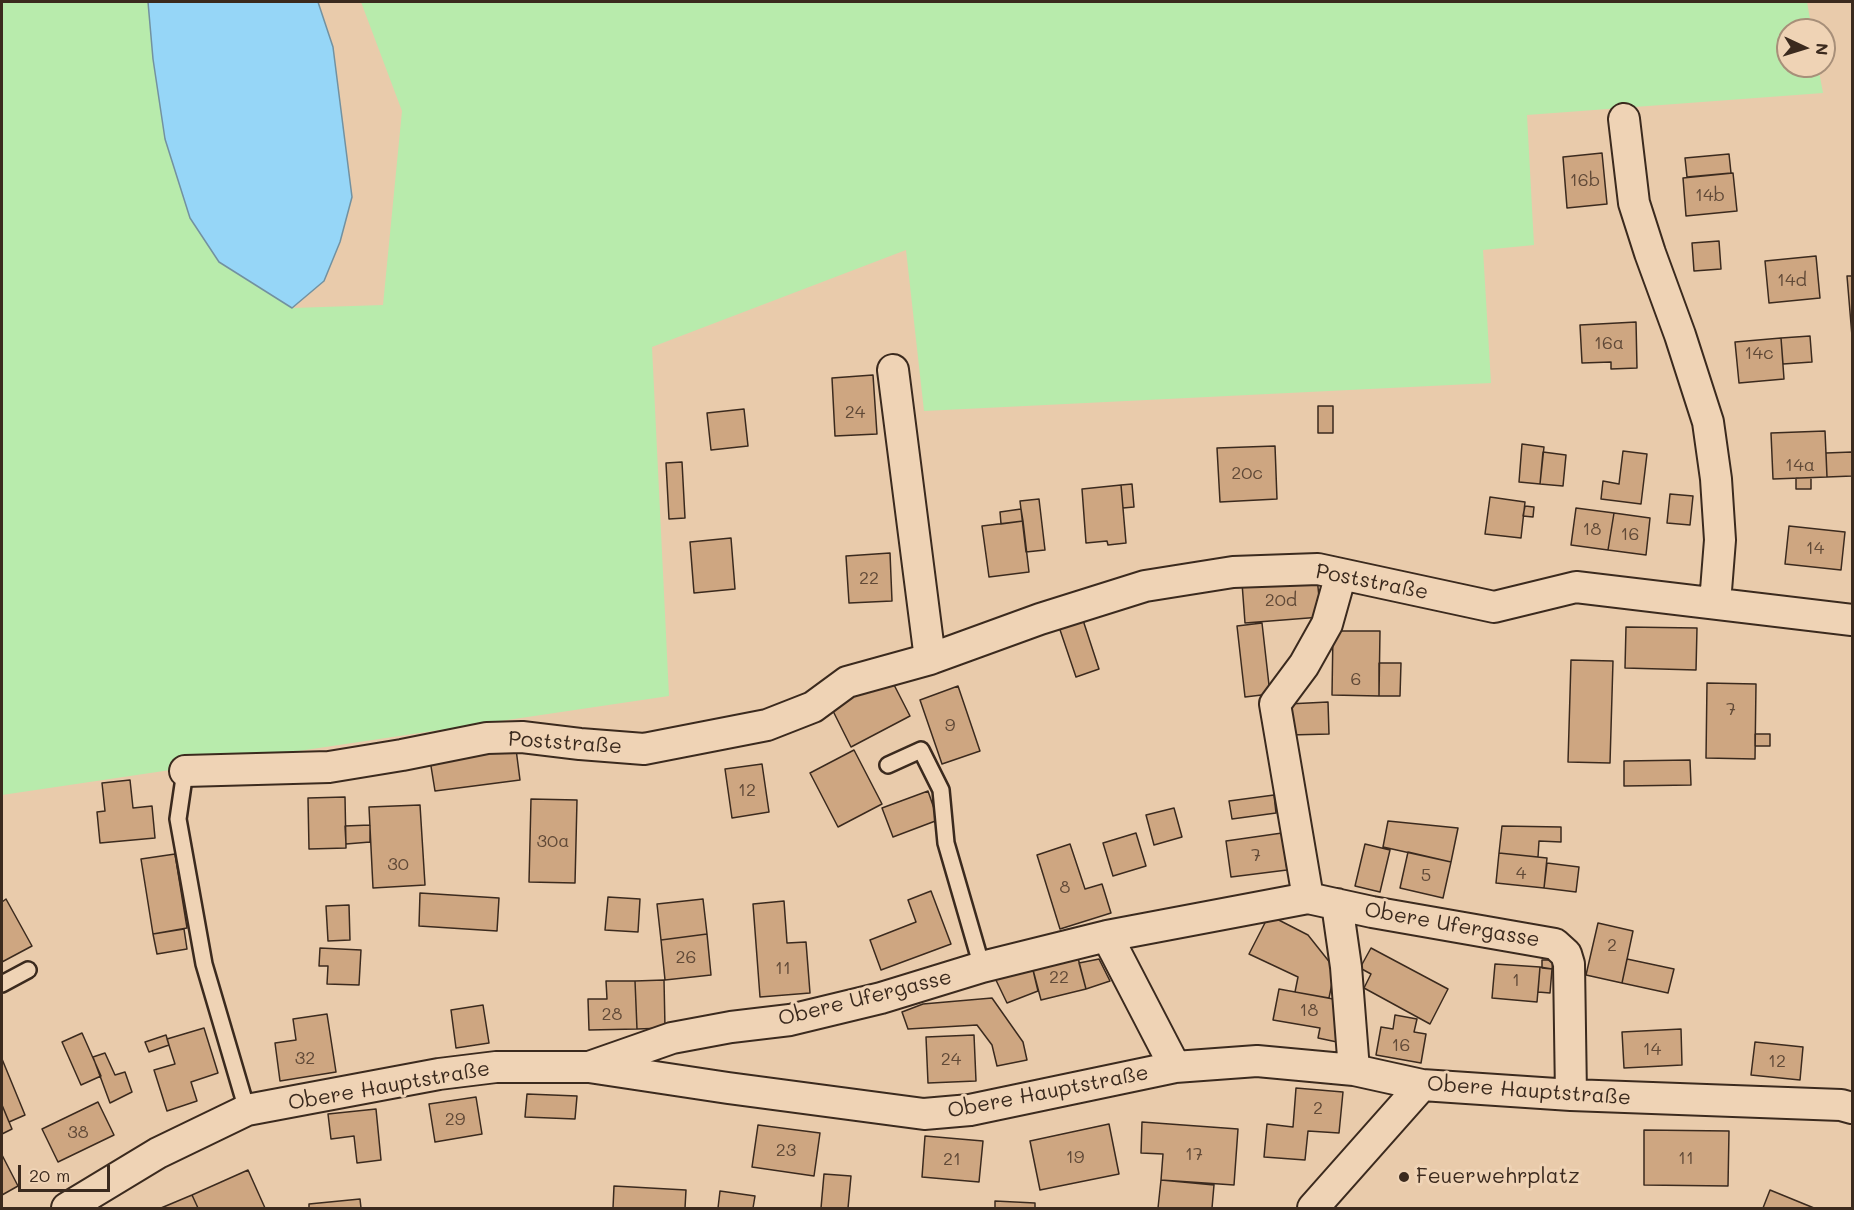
<!DOCTYPE html>
<html>
<head>
<meta charset="utf-8">
<style>
	body { margin:0 }
	#map { position:relative; width:1854px; height:1210px; overflow:hidden; background:#e9cbab; font-family:Mali,sans-serif }
	canvas { display:block }
	.frame { position:absolute; inset:0; border:3px solid #3b2a1e; pointer-events:none }
	.north { position:absolute; left:1776px; top:18px; width:60px; height:60px; box-sizing:border-box; background:#efd3b5; border:2px solid #a78f79; border-radius:50%; rotate:94deg; font-size:16px; font-weight:700; line-height:24px; text-align:center; color:#3b2a1e }
	.north::after { content:''; display:block; margin:auto; width:21px; height:27px; background:#3b2a1e; clip-path:polygon(50% 0,100% 100%,50% 72%,0 100%) }
	.scale { position:absolute; left:18px; top:1165px; width:92px; height:27px; box-sizing:border-box; border:3px solid #3b2a1e; border-top:0; padding-left:8px; font-size:18px; line-height:21px; white-space:nowrap; color:#3b2a1e; -webkit-text-stroke:4px #efd3b5; paint-order:stroke }
</style>
</head>
<body>
<div id="map">
<canvas width="1854" height="1210"></canvas>
<div class="frame"></div>
<div class="north">N</div>
<div class="scale">20 m</div>
</div>
<script>
const ctx = document.querySelector('canvas').getContext('2d');
ctx.lineJoin = 'round';
function fillPath(path, color) { ctx.fillStyle = color; ctx.fill(path, 'evenodd'); }
function trace(path, color, width, dash) { ctx.strokeStyle = color; ctx.lineWidth = width; ctx.lineCap = dash ? 'butt' : 'round'; ctx.setLineDash(dash || []); ctx.stroke(path); }
function drawText(font, color, halo, rows, align = 'center') {
  ctx.font = font + ' Mali,sans-serif'; ctx.lineWidth = 6; ctx.setLineDash([]); ctx.textBaseline = 'middle'; ctx.strokeStyle = halo; ctx.fillStyle = color; for (const [text, x, y, turn = 0] of rows) {
    ctx.save(); ctx.translate(x, y); ctx.rotate((+turn || 0) * Math.PI / 180); ctx.textAlign = isNaN(turn) ? turn : align; if (halo) ctx.strokeText(text, 0, 0); ctx.fillText(text, 0, 0); ctx.restore();
  }
}
fillPath(new Path2D(`
	M2,2H149L153,59L165,139L190,218L219,262L292,308L383,305L402,111L361,2H1807L1812,30H1788V66H1818L1823,93L1527,115L1534,245L1483,250L1491,383L924,411L906,250L652,347L669,696L2,795Z`), '#b8ebac');
const water = new Path2D(`
	M148,2H318L333,47L352,197L340,242L324,281L292,308L219,262L190,218L165,139L153,59Z`);
fillPath(water, '#96d6f7');
trace(water, '#7291a0', 1.5);
const building = new Path2D(`
	M1602,153L1607,204L1567,208L1563,157Z
	M1729,154L1731,173L1687,177L1685,158Z
	M1733,173L1737,211L1686,216L1683,178Z
	M1719,241L1721,269L1694,271L1692,243Z
	M1816,256L1820,298L1769,303L1765,261Z
	M1847,276H1852V336Z
	M1636,322L1637,368L1611,369V362L1582,363L1580,325Z
	M1810,336L1812,362L1783,364L1781,338Z
	M1781,338L1784,379L1739,383L1735,342Z
	M873,375L877,434L835,436L832,378Z
	M1318,406H1333V433H1318Z
	M744,409L748,446L711,450L707,413Z
	M1825,431L1827,477L1773,479L1771,433Z
	M1522,444L1544,447L1540,484L1519,482Z
	M1275,446L1277,499L1220,502L1217,448Z
	M1623,451L1647,454L1641,504L1601,499L1603,481L1619,484Z
	M1543,452L1566,455L1563,486L1540,484Z
	M1852,452V476L1827,477L1826,453Z
	M682,462L685,518L669,519L666,463Z
	M1796,478H1811V489H1796Z
	M1132,484L1134,507L1123,508L1121,485Z
	M1121,485L1126,543L1108,545L1107,541L1086,543L1082,489Z
	M1670,494L1693,496L1690,525L1667,523Z
	M1490,497L1525,502L1521,538L1485,534Z
	M1039,499L1045,550L1026,552L1020,501Z
	M1525,506L1534,507L1533,517L1523,516Z
	M1576,508L1614,513L1608,550L1571,545Z
	M1021,509L1023,521L1001,524L1000,512Z
	M1614,513L1650,518L1646,555L1608,550Z
	M1023,521L1029,572L989,577L982,526Z
	M1789,526L1845,532L1841,570L1785,564Z
	M731,538L735,589L694,593L690,542Z
	M890,553L892,601L849,603L846,556Z
	M1317,577L1321,617L1245,623L1242,583Z
	M1081,614L1099,669L1076,677L1057,621Z
	M1262,623L1270,694L1245,697L1237,626Z
	M1626,627L1697,628L1696,670L1625,668Z
	M1333,631H1380L1379,696L1332,695Z
	M1571,660L1613,661L1610,763L1568,762Z
	M1379,663H1401L1400,696H1379Z
	M890,677L910,716L851,747L831,707Z
	M1707,683L1756,684L1755,759L1706,758Z
	M958,686L980,751L942,764L920,700Z
	M1328,702L1329,734L1289,735L1288,704Z
	M1755,734H1770V746H1755Z
	M516,749L520,780L435,791L430,760Z
	M854,750L882,804L838,827L810,773Z
	M1690,760L1691,785L1624,786V761Z
	M762,764L769,812L732,818L725,769Z
	M130,780L133,808L152,806L155,838L100,843L97,812L105,811L102,783Z
	M928,791L938,820L893,837L882,808Z
	M1274,795L1276,813L1232,819L1229,801Z
	M345,797L346,848L309,849L308,798Z
	M531,799L577,800L575,883L529,882Z
	M420,805L425,885L373,888L369,807Z
	M1174,808L1182,837L1154,845L1146,815Z
	M1388,821L1458,828L1451,862L1383,847Z
	M370,825V842L346,844L345,826Z
	M1502,826L1561,827V842L1539,841L1538,857L1499,853Z
	M1136,833L1146,866L1113,876L1103,843Z
	M1282,833L1287,870L1231,877L1226,841Z
	M1070,844L1085,889L1102,884L1111,913L1060,929L1037,855Z
	M1365,844L1390,850L1380,892L1355,886Z
	M1408,852L1451,862L1443,898L1400,888Z
	M1499,853L1547,858L1544,888L1496,883Z
	M175,854L187,928L153,934L141,859Z
	M1547,863L1579,867L1576,892L1544,888Z
	M931,891L951,944L881,970L870,940L916,922L908,900Z
	M420,893L499,898L497,931L419,926Z
	M608,897L640,899L638,932L605,930Z
	M6,899L32,946L2,962V902Z
	M703,899L707,934L661,940L657,904Z
	M784,901L787,943L806,942L810,993L760,997L753,904Z
	M349,905L350,940L328,941L326,906Z
	M1269,915L1308,935L1335,969L1329,998L1295,992L1298,977L1249,954Z
	M1598,923L1633,931L1622,983L1586,975Z
	M184,929L187,949L157,954L153,934Z
	M707,934L711,975L665,980L661,940Z
	M320,948L361,950L359,985L327,984L328,966H319Z
	M1371,948L1448,989L1430,1024L1364,988L1371,974L1360,968Z
	M1077,954L1086,989L1041,1000L1032,966Z
	M1099,959L1110,981L1086,989L1079,963Z
	M1627,959L1674,969L1668,993L1622,983Z
	M1542,960H1553L1552,969L1542,968Z
	M1495,964L1540,967L1537,1002L1492,998Z
	M1032,966L1038,991L1007,1003L994,976Z
	M1540,967L1552,969L1550,993L1538,992Z
	M664,980L665,1028L637,1029L635,981Z
	M606,981H635L637,1029L589,1030L588,999H607Z
	M1279,989L1344,1001L1337,1042L1318,1038L1320,1028L1273,1020Z
	M992,998L1023,1042L1027,1060L997,1066L992,1045L977,1025L908,1029L902,1012L923,1004Z
	M483,1005L489,1043L456,1048L451,1010Z
	M327,1014L336,1072L280,1081L275,1043L296,1040L293,1019Z
	M1395,1015L1417,1019L1414,1032L1426,1034L1421,1063L1376,1055L1381,1027L1393,1029Z
	M204,1028L218,1073L191,1082L197,1101L167,1111L154,1070L175,1064L167,1039Z
	M1681,1029L1682,1065L1624,1068L1622,1032Z
	M82,1033L101,1076L81,1085L62,1042Z
	M166,1035L169,1045L149,1052L145,1042Z
	M974,1035L976,1081L928,1083L926,1037Z
	M1755,1042L1803,1047L1800,1080L1751,1075Z
	M105,1053L115,1075L125,1072L132,1092L110,1103L93,1057Z
	M2,1059L25,1115L9,1122L2,1105Z
	M1296,1088L1343,1092L1339,1133L1308,1131L1305,1160L1264,1157L1267,1124L1293,1127Z
	M527,1094L577,1096L575,1119L525,1117Z
	M476,1097L482,1134L435,1142L429,1104Z
	M98,1102L114,1135L58,1162L42,1129Z
	M2,1105L12,1129L2,1134Z
	M376,1109L381,1160L357,1163L354,1136L331,1139L328,1114Z
	M1142,1122L1238,1129L1234,1185L1161,1180L1163,1154L1141,1153Z
	M1109,1124L1119,1174L1040,1190L1030,1141Z
	M758,1125L820,1133L814,1176L752,1167Z
	M1644,1130L1729,1131L1728,1186L1644,1185Z
	M925,1136L983,1141L979,1182L922,1177Z
	M2,1155L18,1186L2,1195Z
	M248,1170L265,1208H198L192,1195Z
	M824,1174L851,1176L848,1208H821Z
	M1161,1180L1214,1185L1212,1208H1158Z
	M614,1186L686,1190L685,1208H613Z
	M1770,1190L1814,1208H1763Z
	M720,1191L755,1196L753,1208H718Z
	M192,1195L198,1208H161Z
	M360,1199L361,1208H309V1204Z
	M995,1201L1035,1203V1208H995Z`);
fillPath(building, '#cea681');
trace(building, '#3b2a1e', 1.5);
const lane = new Path2D(`
	M888,765L921,750L941,790L946,843L982,967
	M185,771L178,819L204,964L247,1110
	M2,984L28,970`);
const street = new Path2D(`
	M1624,119L1634,203L1650,253L1680,335L1708,422L1716,479L1720,540L1715,603
	M893,370L930,659
	M185,771L329,767L402,755L487,738L522,737L580,744L644,749L767,725L813,707L847,682L930,659L1040,619L1145,586L1233,572L1318,569L1494,607L1576,587L1852,620
	M1308,898L1275,704L1304,665L1327,624L1341,574
	M1337,904L1346,967L1354,1070
	M1107,936L1175,1067
	M592,1066L672,1038L731,1027L790,1020L881,998L982,967L1107,936L1308,898L1372,912L1555,944L1566,954L1569,964L1571,1095
	M67,1208L158,1153L247,1110L439,1074L496,1067H589L728,1088L924,1114L970,1110L1175,1067L1257,1061L1354,1070L1422,1085L1571,1095L1841,1105L1852,1108
	M1313,1208L1422,1085`);
trace(lane, '#3b2a1e', 20);
trace(street, '#3b2a1e', 34);
trace(lane, '#efd3b5', 15);
trace(street, '#efd3b5', 30);
for (const [x, y, r, color] of [
	[1404,1177,6,"#3b2a1e"]
]) { const dot = new Path2D(); dot.arc(x, y, r, 0, 2 * Math.PI); ctx.fillStyle = color; ctx.fill(dot); trace(dot, '#efd3b5', 2); }
drawText('18px', '#604937', null, [
	["16b",1585,180],
	["14b",1710,195],
	["14d",1792,280],
	["16a",1609,343],
	["14c",1759,353],
	["24",855,412],
	["14a",1800,465],
	["20c",1247,473],
	["18",1592,529],
	["16",1630,534],
	["14",1815,548],
	["22",869,578],
	["20d",1281,600],
	["6",1356,679],
	["7",1731,709],
	["9",950,725],
	["12",747,790],
	["30a",553,841],
	["7",1256,855],
	["30",398,864],
	["4",1521,873],
	["5",1426,875],
	["8",1065,887],
	["2",1612,945],
	["26",686,957],
	["11",783,968],
	["22",1059,977],
	["1",1516,980],
	["18",1309,1010],
	["28",612,1014],
	["16",1401,1045],
	["14",1652,1049],
	["32",305,1058],
	["24",951,1059],
	["12",1777,1061],
	["2",1318,1108],
	["29",455,1119],
	["38",78,1132],
	["23",786,1150],
	["17",1194,1154],
	["19",1075,1157],
	["11",1686,1158],
	["21",952,1159]
]);
drawText('21px', '#3b2a1e', '#efd3b5', [
	["Poststraße",1372,582,11],
	["Poststraße",565,743,4],
	["Obere Ufergasse",1452,925,10],
	["Obere Ufergasse",865,998,-14],
	["Obere Hauptstraße",389,1086,-10],
	["Obere Hauptstraße",1529,1091,4],
	["Obere Hauptstraße",1048,1092,-11]
]);
drawText('21px', '#3b2a1e', '#efd3b5', [
	["Feuerwehrplatz",1416,1177]
], 'left');
</script>
</body>
</html>
